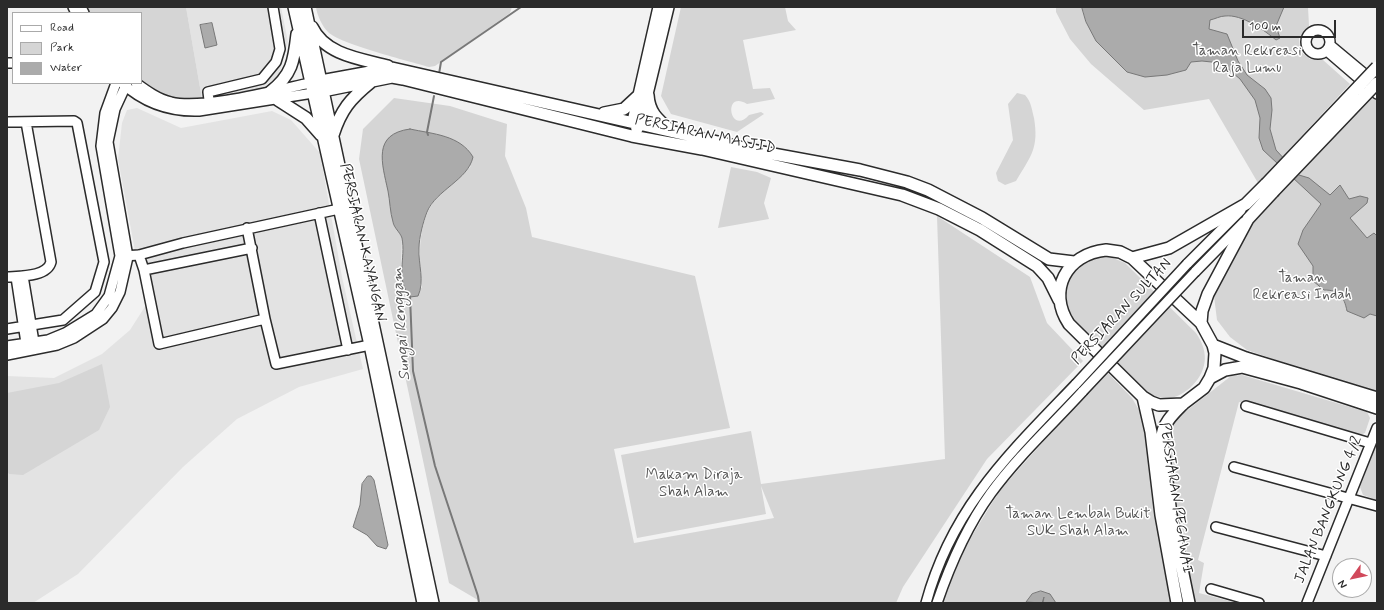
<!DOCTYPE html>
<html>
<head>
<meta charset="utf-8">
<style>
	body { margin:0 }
	#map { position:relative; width:1384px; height:610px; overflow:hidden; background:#f2f2f2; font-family:Mynerve,sans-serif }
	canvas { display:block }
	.frame { position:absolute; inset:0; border:8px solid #2b2b2b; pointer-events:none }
	.legend { position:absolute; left:12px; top:12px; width:130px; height:72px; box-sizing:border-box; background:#fff; border:1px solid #aaa; margin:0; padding:5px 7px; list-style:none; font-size:12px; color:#2b2b2b }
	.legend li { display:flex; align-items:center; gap:8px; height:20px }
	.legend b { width:20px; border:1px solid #aaa }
	.north { position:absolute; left:1332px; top:558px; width:40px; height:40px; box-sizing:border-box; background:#fff; border:1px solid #aaa; border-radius:50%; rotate:237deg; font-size:11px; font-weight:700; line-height:16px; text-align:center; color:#2b2b2b }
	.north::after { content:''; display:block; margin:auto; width:14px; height:18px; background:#d1495b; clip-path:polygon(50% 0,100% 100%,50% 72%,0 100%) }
	.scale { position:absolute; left:1242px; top:20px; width:94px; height:18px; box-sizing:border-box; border:2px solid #2b2b2b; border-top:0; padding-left:5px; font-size:12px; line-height:14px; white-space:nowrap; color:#2b2b2b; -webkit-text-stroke:3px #fff; paint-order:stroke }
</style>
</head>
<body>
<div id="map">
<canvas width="1384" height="610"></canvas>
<div class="frame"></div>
<ul class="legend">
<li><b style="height:5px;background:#fff"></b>Road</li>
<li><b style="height:11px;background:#d5d5d5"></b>Park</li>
<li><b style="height:11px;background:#ababab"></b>Water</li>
</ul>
<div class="north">N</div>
<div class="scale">100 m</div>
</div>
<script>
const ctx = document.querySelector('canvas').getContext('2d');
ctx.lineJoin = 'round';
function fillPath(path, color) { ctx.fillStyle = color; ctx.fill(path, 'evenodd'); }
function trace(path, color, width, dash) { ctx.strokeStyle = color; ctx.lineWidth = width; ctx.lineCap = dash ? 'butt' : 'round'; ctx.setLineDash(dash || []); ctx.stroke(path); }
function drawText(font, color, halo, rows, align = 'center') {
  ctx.font = font + ' Mynerve,sans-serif'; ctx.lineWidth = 3; ctx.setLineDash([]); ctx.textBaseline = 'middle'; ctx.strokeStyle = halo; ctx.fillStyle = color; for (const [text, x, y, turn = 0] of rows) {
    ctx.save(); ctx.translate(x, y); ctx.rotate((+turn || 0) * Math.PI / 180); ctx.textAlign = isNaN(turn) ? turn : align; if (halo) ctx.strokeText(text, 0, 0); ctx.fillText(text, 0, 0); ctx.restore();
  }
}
fillPath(new Path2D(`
	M186,7H281L288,42L279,75L261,89L202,99Z
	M137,108L181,128L272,111L291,120L320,153L342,277L363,369L299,387L237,419L183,467L78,574L33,603H7V376L54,378L102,354L130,330L146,305L137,262L118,159L122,123L127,110Z`), '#e3e3e3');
fillPath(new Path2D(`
	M88,7H186L202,99C174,99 165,98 141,83V13H90Z
	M316,7H512L510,13L435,66L429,67C409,61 340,44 328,32C322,26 317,15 316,7Z
	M681,7H785L788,21L796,30L743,40L753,89L770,88L775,99L747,104C722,89 730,137 749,115L761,112L764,114L737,132L671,114L661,96Z
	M1056,7H1308L1309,26L1299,38L1300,51L1310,59L1323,60L1350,84L1258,183L1209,99L1144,110L1091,64L1070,39L1056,12Z
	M1017,93L1025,95C1031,101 1032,110 1034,118C1039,148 1031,156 1016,181L1005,185L998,181L996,173L1013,140L1008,104Z
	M1372,95L1377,100V395L1247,350L1230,337L1217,320L1214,296L1225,268L1256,217Z
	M394,98L450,106L507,124L505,156L526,208L532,237L695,276L730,428L614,449L634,543L774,518L761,486L766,514L637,538L621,455L751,431L761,484L945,459L937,216L1030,277L1047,323L1083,361L987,459L903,587L896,603H483L449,583L359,159L363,129ZM471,166C460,176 449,185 439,195C416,220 419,257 422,288L401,271L402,237L393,223L390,200Z
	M731,167L757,172L771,178L764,203L769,219L718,228Z
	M1098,256L1113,258L1125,263L1196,333C1210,353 1207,372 1190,388C1185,392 1177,397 1171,398C1162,398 1154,396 1146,394L1071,323C1055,294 1066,267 1098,256Z
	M102,364L110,407L99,430L23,475L9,474L7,471V393L59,383Z
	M1108,373L1132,398L1142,415L1171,603H942L965,547L1000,490L1104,374Z
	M1242,375L1367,412L1370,418L1365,433L1358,436L1239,402L1198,560L1204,563L1199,593L1237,603H1195L1164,438L1171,423L1231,376Z
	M1377,442V500L1363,495L1360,487Z`), '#d5d5d5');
const water = new Path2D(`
	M1082,7H1284L1276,26L1280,38L1276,40C1264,30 1242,14 1225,16C1220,16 1215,19 1210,20L1209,29L1227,34L1238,61L1247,75L1265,89L1271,98L1272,110L1270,129L1276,150L1299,175L1309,178L1330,195L1340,185L1349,199L1360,196L1368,198L1367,203L1350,218L1367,238L1374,233L1377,236V316L1370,314L1364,318L1347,311C1344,296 1339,290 1324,290L1313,281V266L1298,244L1303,230L1321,204L1263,150L1259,138L1260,118L1255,100L1240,79L1221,63L1202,61L1191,62L1186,70L1167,75L1145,77L1127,72L1096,41L1086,22Z
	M212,23L217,45L205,48L200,25Z
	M410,129C433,134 460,135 473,157C468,180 436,190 427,212C423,222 419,238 419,248C418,264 425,281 418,296L410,297C395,278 406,259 402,238C400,232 394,228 393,222C390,212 390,201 388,191C382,163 372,134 410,129Z
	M368,476H371L374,480L388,545L386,549L377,546L367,535L353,527L360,505L362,484Z
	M1041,591L1050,594L1056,603H1043L1044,597L1042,603L1026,602L1032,594Z`);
fillPath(water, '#ababab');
trace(water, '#787878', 1);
trace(new Path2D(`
	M439,74L441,62L521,7
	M428,135L427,132L434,96
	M410,296L413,371L435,466L478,596L479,603`), '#787878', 2);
const minor = new Path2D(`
	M73,7L76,13
	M81,7L84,13
	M1306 42a12 12 0 1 1 24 0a12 12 0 1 1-24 0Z
	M1330,45L1372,80
	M1327,51L1377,94
	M7,63H13
	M122,83C144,103 169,112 199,111L313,93
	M136,83C147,91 158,99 171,102C202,110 277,90 310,83
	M210,108L208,92L262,79L276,62L280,49L273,7
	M7,122L74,121L77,123L104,262L95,292L63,320L7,329
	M319,213L348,350
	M247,228L265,319L276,364L370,345
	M139,255L144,270L159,344L265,319
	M123,256L139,255L183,243L339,209
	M1187,264L1241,210
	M144,270L252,248
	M1195,272L1244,222
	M23,276L34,342
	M7,277C20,276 47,277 51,262L26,122
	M16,277L26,343
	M7,346L48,340L65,333L96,314L109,296L120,256L101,146L105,113L116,83
	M7,355L57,345L74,338L103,319L112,308L120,292L128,257L108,142L115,109L127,83
	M1246,406L1370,443
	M1234,467L1377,506
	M1216,527L1326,556
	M1211,589L1259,603
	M926,603C952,507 1010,453 1076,384
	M937,603C950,565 967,526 991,493C1018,456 1053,424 1083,391
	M1307,603L1377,428`);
const major = new Path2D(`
	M294,7L370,345L423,603
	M305,7L433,603
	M312,27C325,55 361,59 388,66
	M310,83L392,68L762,152L860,170L907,182L928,190L982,218L1049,259L1074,262
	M270,92C292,75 294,61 297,34
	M313,93L392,77L403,79L632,136L702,149L902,195L939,209L980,230L1037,266L1048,278L1059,300
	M648,95C649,112 657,119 670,130
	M278,100L306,118L321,135
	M604,113L624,109L638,96
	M636,123L641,119L668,7
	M637,129L634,117L659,7
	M333,135C341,110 350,99 371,82
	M1106,250L1120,252L1132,258L1201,323L1213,345L1215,353L1214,368L1210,378L1204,388L1183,404L1159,405L1151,402L1143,397L1069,324C1047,291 1066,254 1106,250Z
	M1132,258L1169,248L1246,204L1266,184
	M1201,323L1202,311L1208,294L1248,219L1273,192
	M1213,345L1246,358L1377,398
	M1210,378L1225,370L1242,367L1301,383L1377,408
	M1143,397L1151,432L1161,515L1177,603
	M1183,404C1174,413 1162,424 1162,438L1171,515L1189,603`);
trace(minor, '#2b2b2b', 12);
trace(major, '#2b2b2b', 14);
trace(minor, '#fff', 9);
trace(major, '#fff', 11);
const minorBridge = new Path2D(`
	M1076,384L1187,264
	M1083,391L1195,272`);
const majorBridge = new Path2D(`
	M1266,184L1377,67
	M1273,192L1377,83`);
trace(minorBridge, '#2b2b2b', 12, []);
trace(majorBridge, '#2b2b2b', 14, []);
trace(minorBridge, '#fff', 9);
trace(majorBridge, '#fff', 11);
drawText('15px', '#565656', '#fff', [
	["Taman Rekreasi",1247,52],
	["Raja Lumu",1247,69],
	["Taman",1302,279],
	["Rekreasi Indah",1302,296],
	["Makam Diraja",694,476],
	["Shah Alam",694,493],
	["Taman Lembah Bukit",1078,515],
	["SUK Shah Alam",1078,532]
]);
drawText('15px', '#2b2b2b', '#fff', [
	["PERSIARAN MASJID",705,135,12],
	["PERSIARAN KAYANGAN",362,243,77],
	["PERSIARAN SULTAN",1122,312,-47],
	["PERSIARAN PEGAWAI",1175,498,81],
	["JALAN BANGKUNG 4/2",1329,510,-68]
]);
drawText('italic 16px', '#585858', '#fff', [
	["Sungai Renggam",402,324,-94]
]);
</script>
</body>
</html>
